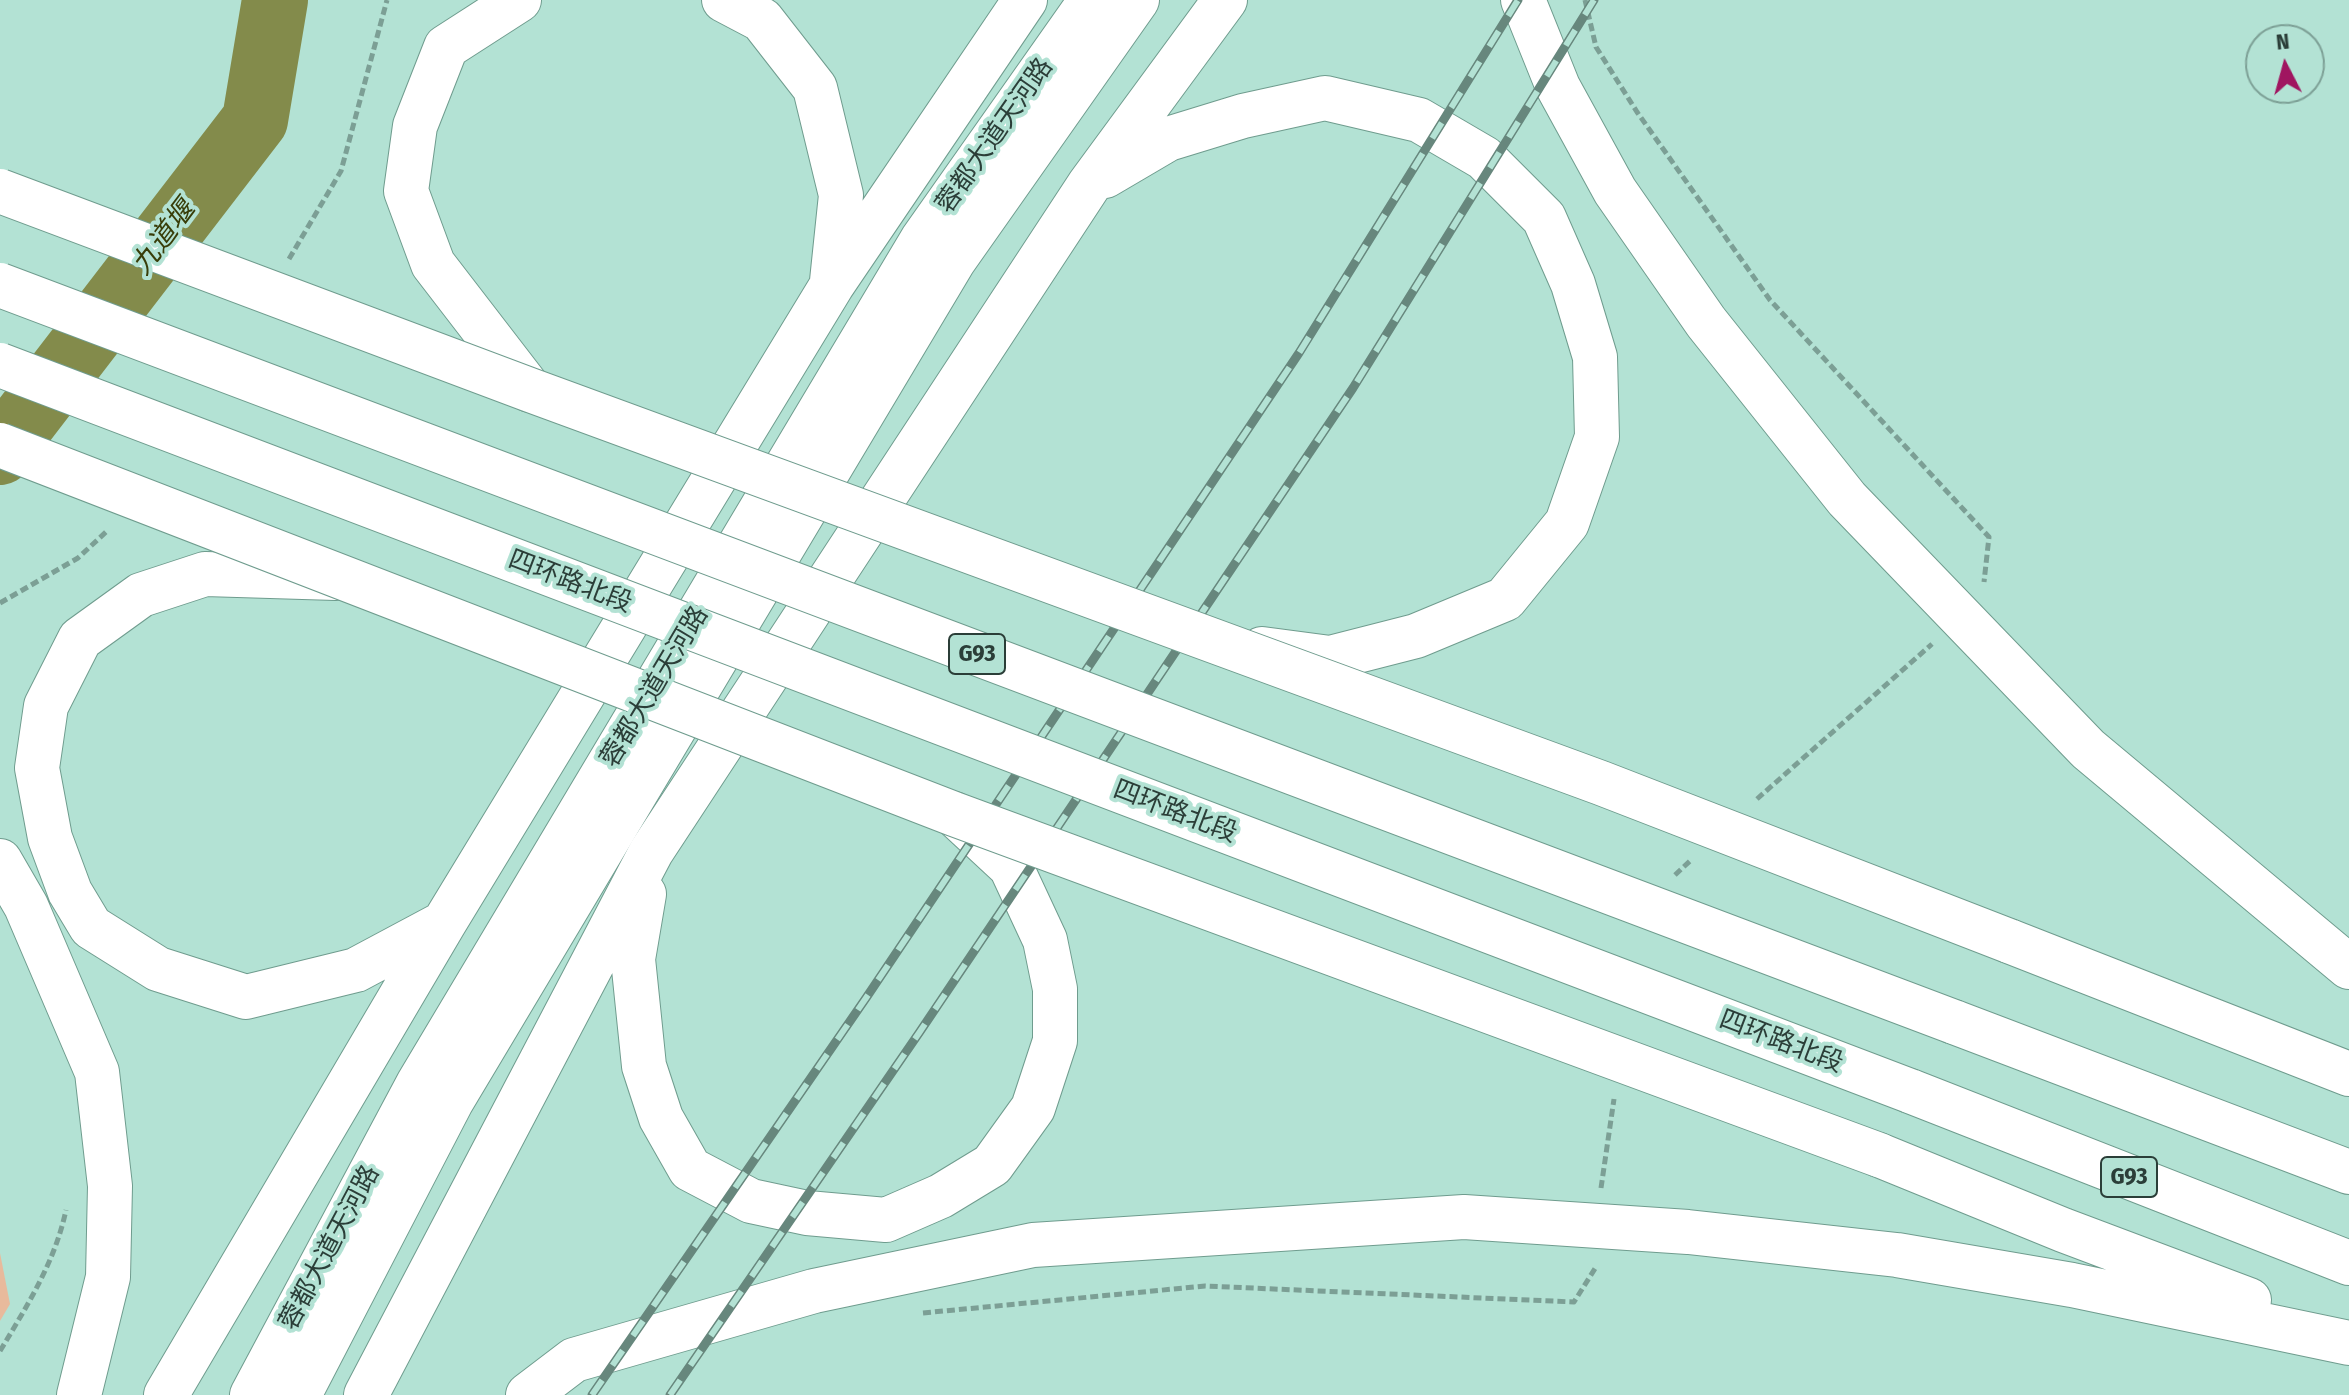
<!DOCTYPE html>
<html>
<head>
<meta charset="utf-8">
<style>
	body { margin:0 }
	#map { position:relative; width:2349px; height:1395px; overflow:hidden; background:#b3e2d4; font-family:"Fira Sans Condensed",sans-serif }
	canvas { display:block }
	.north { position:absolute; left:2245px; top:24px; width:80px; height:80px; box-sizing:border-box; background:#b3e2d4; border:2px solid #7da096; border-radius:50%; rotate:354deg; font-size:22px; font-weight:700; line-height:32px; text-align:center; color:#2b3e38 }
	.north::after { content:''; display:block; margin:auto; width:28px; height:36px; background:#a01560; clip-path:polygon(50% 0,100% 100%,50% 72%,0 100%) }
</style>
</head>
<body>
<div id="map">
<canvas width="2349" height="1395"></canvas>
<div class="north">N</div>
</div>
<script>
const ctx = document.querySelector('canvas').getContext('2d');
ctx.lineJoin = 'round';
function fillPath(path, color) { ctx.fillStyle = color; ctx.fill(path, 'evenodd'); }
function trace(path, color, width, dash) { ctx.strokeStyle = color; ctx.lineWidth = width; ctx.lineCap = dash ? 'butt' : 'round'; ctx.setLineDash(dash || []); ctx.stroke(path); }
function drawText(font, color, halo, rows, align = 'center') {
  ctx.font = font + ' "Fira Sans Condensed","Noto Sans SC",sans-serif'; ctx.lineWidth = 8; ctx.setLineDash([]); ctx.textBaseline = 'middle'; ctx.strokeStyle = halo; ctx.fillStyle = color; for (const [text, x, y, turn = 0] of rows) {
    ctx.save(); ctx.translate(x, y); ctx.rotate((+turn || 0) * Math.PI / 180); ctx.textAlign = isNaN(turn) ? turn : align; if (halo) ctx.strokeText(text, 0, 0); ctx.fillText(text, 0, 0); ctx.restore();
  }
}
fillPath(new Path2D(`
	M0,1253L10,1304L0,1321Z`), '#e8ba9c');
trace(new Path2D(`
	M0,452L255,120L275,0`), '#838b4b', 66);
const major = new Path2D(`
	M252,1395L418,1084L922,240L1091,0
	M299,1395L451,1102L954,260L1137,0`);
const highway = new Path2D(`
	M519,0L446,47L415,126L406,191L433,264L530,390
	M724,0L762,20L815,88L841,195L832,281
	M1523,0L1558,87L1615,191L1706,322L1847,499L2088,749L2349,967
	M1105,176L1168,139L1243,116L1325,98L1419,120L1484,158L1544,218L1573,284L1595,357L1597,437L1567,523L1505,599L1416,636L1330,658L1262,649
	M336,578L205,574L141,595L80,639L46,706L37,768L50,838L70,892L91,927L158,969L246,997L356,970L444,923
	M0,861L26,906L97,1072L110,1186L108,1277L79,1395
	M644,894L633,959L644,1066L661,1118L690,1169L751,1201L807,1213L886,1220L941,1196L992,1165L1033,1108L1055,1041V989L1045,940L1011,867L954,814
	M2009,941L2349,1074
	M1954,1022L2349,1172
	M1910,1091L2349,1263
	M1879,1155L2063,1230L2249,1300
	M166,1395L444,923L832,285L1025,0
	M366,1395L651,852L1089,185L1225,0
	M528,1395L574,1360L814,1291L1033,1245L1464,1217L1688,1232L1897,1255L2072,1285L2349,1343`);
trace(major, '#6f9c8e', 46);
trace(highway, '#6f9c8e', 46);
trace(new Path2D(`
	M1585,0L1596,47L1637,112L1770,300L1989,537L1984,582
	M289,259L341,171L387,0
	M0,603L78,558L107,531
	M1757,799L1932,644
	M1675,875L1691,860
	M1601,1188L1614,1099
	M923,1313L1205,1286L1574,1302L1596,1267
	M0,1351C27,1306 55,1262 66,1210`), '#7c9f95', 5, [8, 4]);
trace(major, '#fff', 44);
trace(highway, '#fff', 44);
const rail = new Path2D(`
	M592,1395L866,998L1299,353L1518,0
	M670,1395L919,1033L1353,388L1594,0`);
trace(rail, '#67877d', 9);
trace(rail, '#b3e2d4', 6, [18]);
const highwayBridge = new Path2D(`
	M0,191L530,390L1601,783L2009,941
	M0,285L1954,1022
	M0,365L1910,1091
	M0,445L954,814L1879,1155`);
trace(highwayBridge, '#6f9c8e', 46, []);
trace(highwayBridge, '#fff', 44);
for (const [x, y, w] of [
	[977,654,56],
	[2129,1177,56]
]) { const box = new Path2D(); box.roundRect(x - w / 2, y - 20, w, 40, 6); ctx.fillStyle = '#b3e2d4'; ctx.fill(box); trace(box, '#2b3e38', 2); }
drawText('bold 24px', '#2b3e38', null, [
	["G93",977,654],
	["G93",2129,1177]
]);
drawText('26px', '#2b3e38', '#b3e2d4', [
	["蓉都大道天河路",995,136,-55],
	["四环路北段",570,582,21],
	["蓉都大道天河路",655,687,-59],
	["四环路北段",1175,812,21],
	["四环路北段",1781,1042,21],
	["蓉都大道天河路",330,1248,-62]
]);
drawText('italic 28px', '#383d09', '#b3e2d4', [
	["九道堰",164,238,-53]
]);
</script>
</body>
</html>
